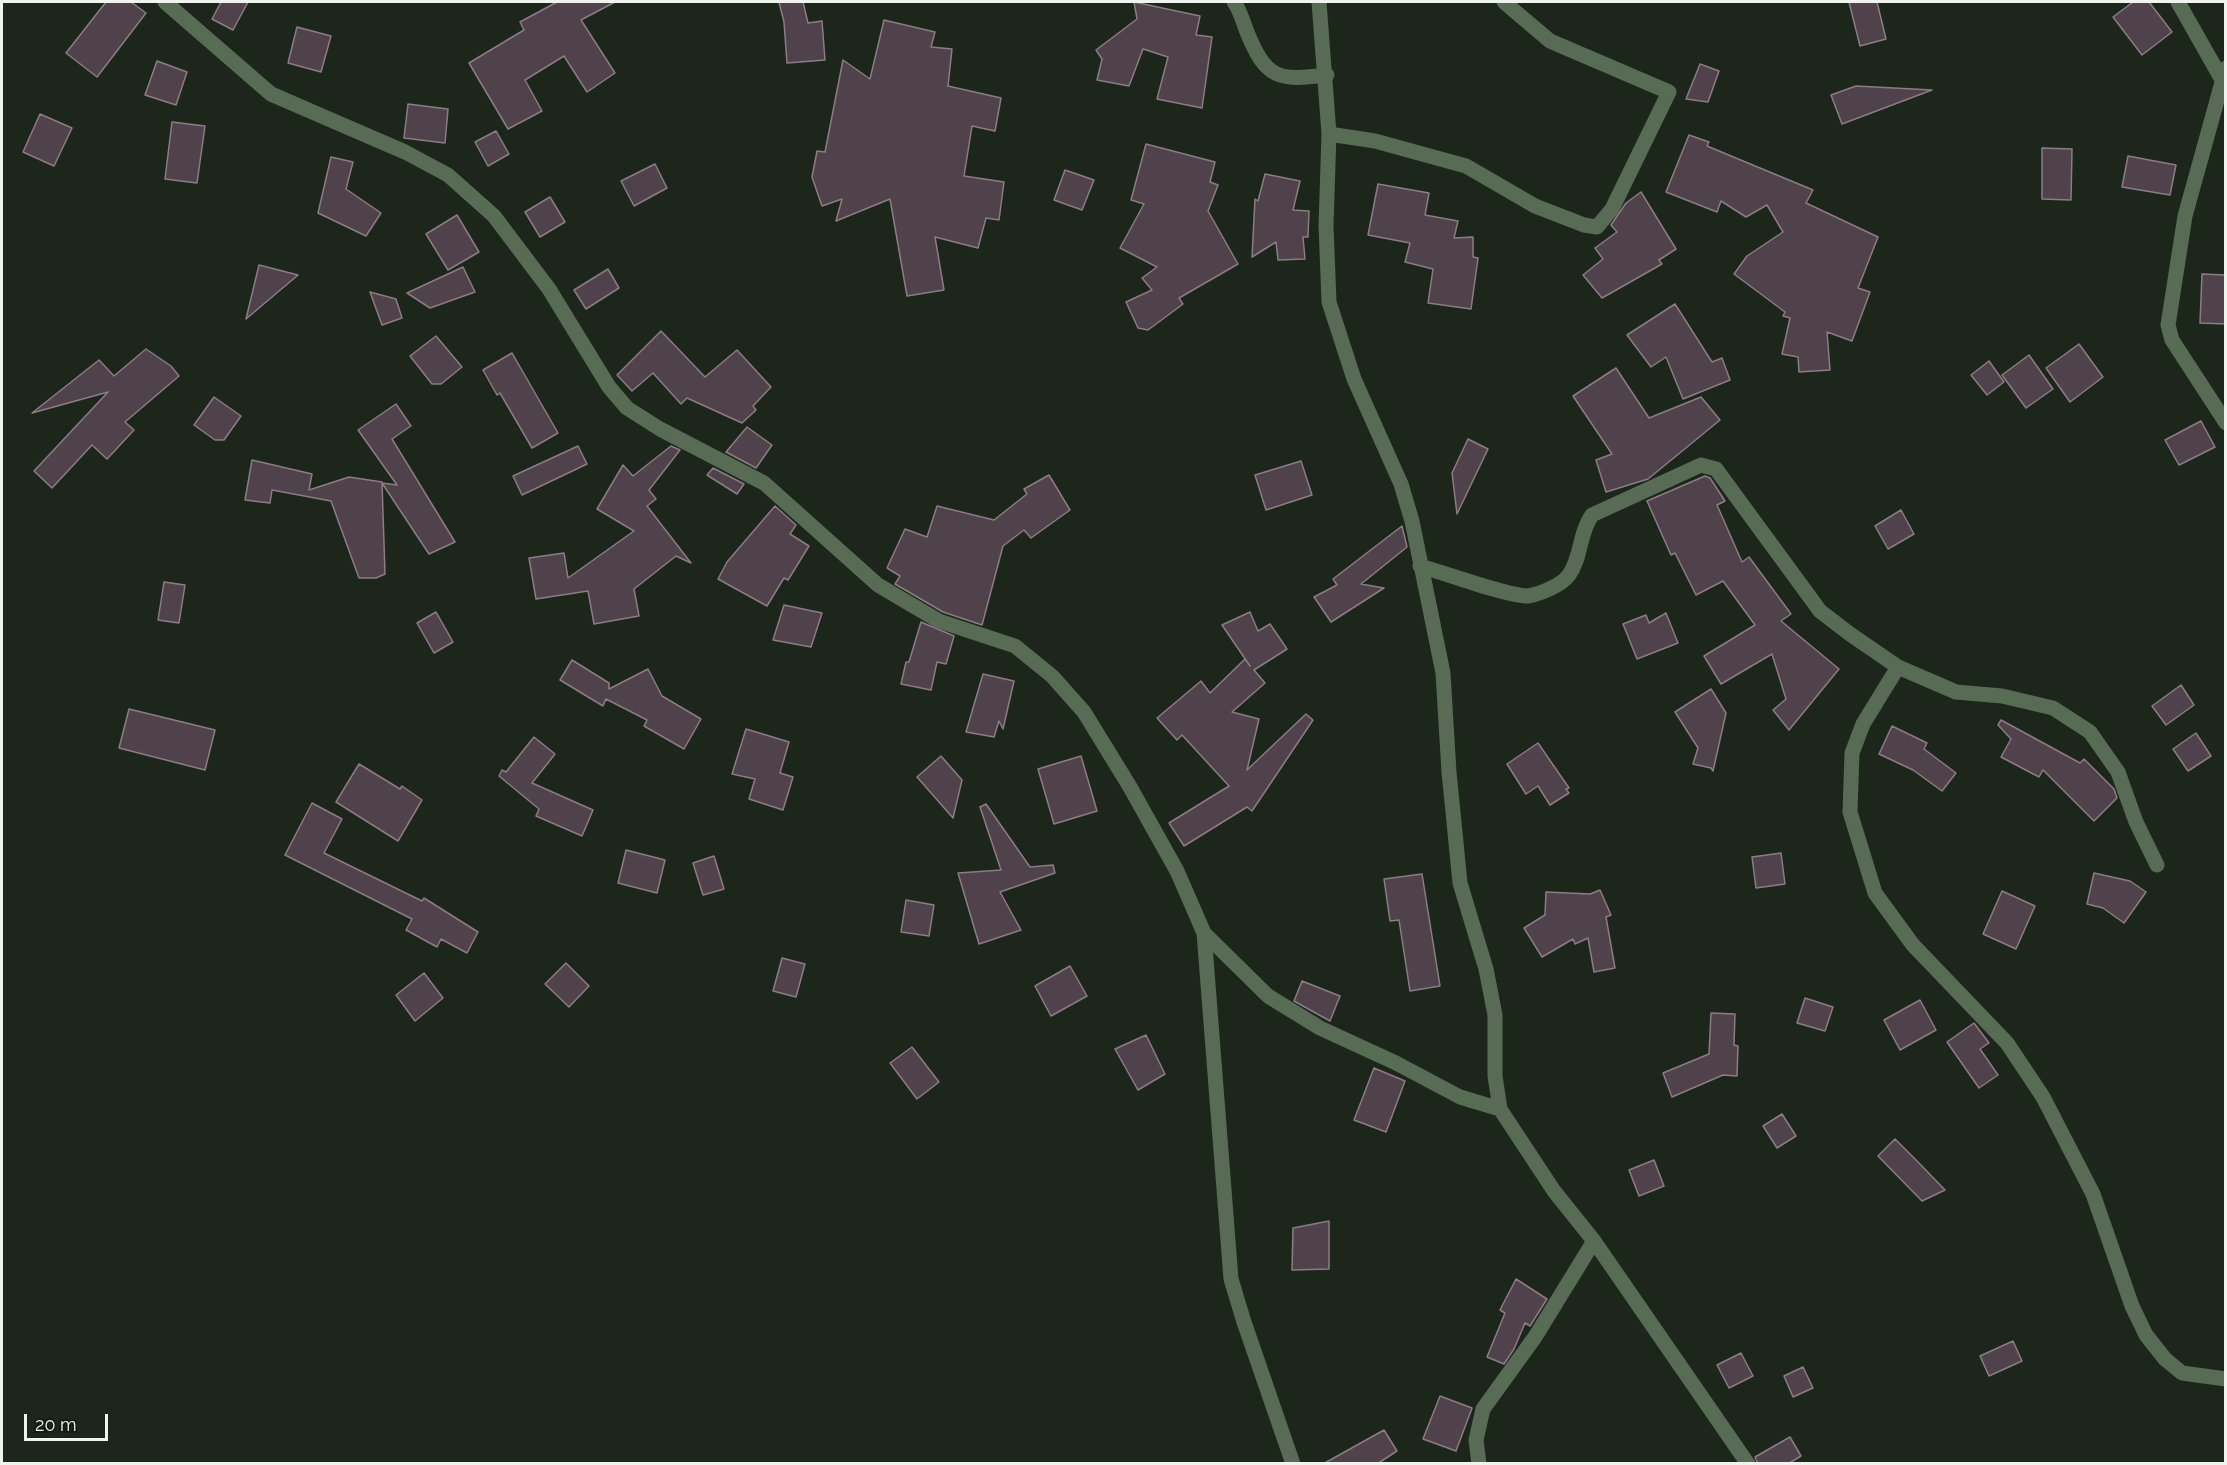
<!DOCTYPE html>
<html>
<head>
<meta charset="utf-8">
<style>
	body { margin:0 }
	#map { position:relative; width:2227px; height:1465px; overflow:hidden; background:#1c261b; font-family:Raleway,sans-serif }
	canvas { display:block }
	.frame { position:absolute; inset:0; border:3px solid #eff5ee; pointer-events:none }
	.scale { position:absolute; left:24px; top:1414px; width:84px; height:27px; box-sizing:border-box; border:3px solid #eff5ee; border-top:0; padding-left:8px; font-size:18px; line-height:21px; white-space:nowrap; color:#eff5ee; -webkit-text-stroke:4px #131c12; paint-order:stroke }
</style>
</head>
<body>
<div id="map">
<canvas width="2227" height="1465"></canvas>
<div class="frame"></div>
<div class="scale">20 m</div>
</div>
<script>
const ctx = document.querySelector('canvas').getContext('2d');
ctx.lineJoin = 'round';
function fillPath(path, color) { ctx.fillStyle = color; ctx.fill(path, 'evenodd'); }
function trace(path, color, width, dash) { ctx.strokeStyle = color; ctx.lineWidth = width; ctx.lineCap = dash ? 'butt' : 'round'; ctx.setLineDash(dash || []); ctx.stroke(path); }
const building = new Path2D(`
	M106,2H131L146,13L97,77L66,53Z
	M221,2H248L233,30L212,19Z
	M557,2H615L581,20L615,73L587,92L564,56L525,80L542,111L508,129L469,63L524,30L520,22Z
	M779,2H803L808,23L822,21L825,60L787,63L784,22Z
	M1134,2L1200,16L1196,35L1212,37L1202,108L1157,99L1168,57L1143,49L1129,86L1097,80L1102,59L1096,50L1137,19Z
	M1849,2H1877L1886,39L1860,46Z
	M2133,2H2149L2172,32L2142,55L2113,17Z
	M884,20L935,32L931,47L952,49L948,86L1001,98L995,131L972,126L964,176L1004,182L999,220L986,218L978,248L935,237L944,290L907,296L890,199L836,221L842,199L822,206L812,177L817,151L825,152L843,60L870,79Z
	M297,27L331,36L321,72L288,63Z
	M157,61L187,72L176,105L145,95Z
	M1700,64L1719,71L1708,102L1686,99Z
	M1856,86L1932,90L1842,124L1831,95Z
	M408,104L448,109L445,143L404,138Z
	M40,114L72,128L54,166L23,152Z
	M172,122L205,126L197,183L165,179Z
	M496,131L509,154L488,166L475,142Z
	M1689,135L1709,142L1707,146L1813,190L1806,203L1878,237L1858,288L1870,292L1852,341L1827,332L1830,370L1799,372L1798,357L1782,354L1790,318L1783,316L1785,312L1734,274L1747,256L1783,232L1767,205L1746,217L1721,201L1717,212L1666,192Z
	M1146,144L1215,162L1210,182L1218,185L1208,211L1238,264L1179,298L1183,304L1148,330L1138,328L1126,302L1152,290L1142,278L1157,267L1120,248L1144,204L1131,200Z
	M2042,148L2072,149L2071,200L2042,199Z
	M2128,156L2176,165L2170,195L2122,187Z
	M331,157L353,162L346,189L381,213L366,236L318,213Z
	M655,164L667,188L634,206L621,181Z
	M1065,170L1094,180L1082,210L1054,200Z
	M1265,174L1300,181L1293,210L1309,211L1308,237H1303L1305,259L1278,260L1276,242L1252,257L1255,199L1258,201Z
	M1378,184L1429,193L1425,215L1458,221L1454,238L1473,237V257L1478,258L1471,309L1428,303L1433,269L1405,262L1410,243L1368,235Z
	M1641,192L1676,249L1659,260L1662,264L1602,298L1583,275L1603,259L1595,248L1617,232L1611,225L1626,203Z
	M550,197L565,222L540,237L525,212Z
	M457,215L479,252L448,270L426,234Z
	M259,265L298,275L246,319Z
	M463,267L475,292L430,308L407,293Z
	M608,269L619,288L586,309L574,290Z
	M2202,274L2226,275V324L2200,323Z
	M370,292L396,299L402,318L382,325Z
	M1675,304L1712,362L1722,358L1730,380L1683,399L1666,357L1651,367L1627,335Z
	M661,331L705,377L737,350L771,387L753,406L756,410L742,423L687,398L681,404L653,373L632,391L617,375Z
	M436,336L462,367L441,384H432L410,356Z
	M2079,344L2103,377L2070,402L2046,368Z
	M146,349L171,366L179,376L125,422L134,430L107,459L92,445L52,488L34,471L108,392L32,413L99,360L114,376Z
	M512,353L558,433L532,448L500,393L497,395L483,370Z
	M2029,355L2053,389L2026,408L2002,375Z
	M1989,361L2004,382L1987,395L1971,375Z
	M1616,368L1649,418L1701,397L1720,420L1648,479L1606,492L1596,460L1612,454L1573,396Z
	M214,397L241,416L224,440H215L194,425Z
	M396,404L411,426L392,439L455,542L429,554L382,483L397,485L358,430Z
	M2201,421L2215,447L2179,465L2165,440Z
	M747,427L772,445L756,468L726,452Z
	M1468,439L1488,449L1457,514L1452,473Z
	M578,446L587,464L522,495L513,476Z
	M671,446L680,450L649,490L656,499L647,506L691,563L676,556L634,589L639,616L594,624L588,591L536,599L529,558L564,553L568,578L634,531L597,509L623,465L633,476Z
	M252,460L312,474L309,490L349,477L382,482L385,574L376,578H359L331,501L272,490L270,503L245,500Z
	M1301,461L1312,495L1266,510L1255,475Z
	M713,468L744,484L737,494L707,475Z
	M1049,475L1070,510L1031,538L1024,530L1003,546L982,625L943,612L895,584L900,576L887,568L905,529L927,537L937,506L994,520L1027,494L1024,489Z
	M1705,476L1710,478L1725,501L1717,505L1742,562L1749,557L1791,614L1781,621L1839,669L1789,730L1773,710L1786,699L1772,654L1721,684L1704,656L1755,625L1723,581L1696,595L1675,553L1671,555L1647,501Z
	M775,506L796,525L790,534L809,546L788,580L784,578L767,606L718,579L727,562Z
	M1901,510L1914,534L1888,549L1875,526Z
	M1402,526L1407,547L1361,584L1384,588L1331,622L1314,597L1337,585L1333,579Z
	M164,582L185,585L179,623L158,620Z
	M784,605L822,613L811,647L773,640Z
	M436,612L453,642L434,653L417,623Z
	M1250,612L1258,631L1270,624L1287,649L1254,670L1265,683L1232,712L1259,719L1247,770L1306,714L1313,720L1252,811L1247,807L1184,846L1169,823L1229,786L1182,735L1177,740L1157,718L1201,681L1210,693L1245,659L1250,666L1222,625Z
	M1666,613L1678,643L1637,659L1623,624L1646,615L1649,623Z
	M921,622L954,636L946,664L937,662L931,690L901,684L906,662H909Z
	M572,660L609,683V689L648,669L662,696L701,719L684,749L644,726L647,720L606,699L603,706L560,680Z
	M983,674L1014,681L1003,729L999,721L994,737L966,732Z
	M2181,685L2194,705L2166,725L2152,706Z
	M1711,689L1726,713L1713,771L1711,768L1693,764L1698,748L1675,712Z
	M129,709L215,730L205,770L119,748Z
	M2001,720L2080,763L2084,759L2114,789L2117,798L2094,821L2043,770L2039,777L2001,757L2011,739L1998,725Z
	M1892,726L1927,743L1924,749L1956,773L1942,791L1913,770L1879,754Z
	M746,729L789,742L780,773L793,777L783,810L749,799L755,779L732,774Z
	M2196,733L2211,756L2188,771L2173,749Z
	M534,737L555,754L532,783L593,810L582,836L536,816L539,809L499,776L502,770L506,772Z
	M1538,743L1569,788L1566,789L1569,793L1550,805L1538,786L1526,794L1507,764Z
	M941,756L962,780L953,818L917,777Z
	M1081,756L1097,811L1054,824L1038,769Z
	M359,764L400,789L402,786L422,800L398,841L336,802Z
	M312,803L342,819L324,853L422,901L424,898L478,932L467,953L441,939L437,947L406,930L412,919L285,855Z
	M986,804L1030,867L1053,865L1055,873L1000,892L1021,930L979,944L958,873L1001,870L980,807Z
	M626,850L665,860L657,893L618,883Z
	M1781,853L1785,884L1756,888L1752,857Z
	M714,856L724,889L703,895L693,863Z
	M2094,873L2130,881L2146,892L2124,923L2103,908L2087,904Z
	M1422,874L1440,986L1410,991L1399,920L1390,921L1384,879Z
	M1600,890L1611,915L1606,917L1615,968L1594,972L1588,938L1575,944L1573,939L1542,957L1524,928L1545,915L1546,892L1590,894Z
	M2002,891L2035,906L2016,949L1983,934Z
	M906,900L934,905L929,936L901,932Z
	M782,958L805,964L796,997L773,991Z
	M566,963L589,986L569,1007L545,984Z
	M1070,966L1087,996L1051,1016L1035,986Z
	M424,973L443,998L415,1021L396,995Z
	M1302,981L1340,996L1330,1021L1294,1001Z
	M1805,998L1833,1007L1825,1031L1797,1023Z
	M1920,1000L1936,1030L1900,1050L1884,1020Z
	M1711,1013L1735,1014L1734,1045L1738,1046L1737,1076L1723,1075L1672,1097L1663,1073L1709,1054Z
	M1974,1023L1989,1043L1980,1049L1998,1075L1979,1088L1947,1042Z
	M1146,1035L1165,1074L1138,1090L1115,1049Z
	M912,1047L939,1082L917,1099L890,1063Z
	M1374,1068L1405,1081L1386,1132L1354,1120Z
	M1782,1114L1796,1136L1777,1148L1763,1126Z
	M1895,1139L1918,1162L1945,1190L1922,1201L1878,1156Z
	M1654,1160L1664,1186L1639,1196L1629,1170Z
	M1329,1221V1269L1292,1270L1293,1228Z
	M1516,1279L1547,1299L1530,1326L1525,1323L1514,1349L1504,1364L1487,1357L1505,1313L1500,1310Z
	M2013,1341L2022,1361L1989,1376L1980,1356Z
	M1741,1353L1753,1376L1729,1388L1717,1365Z
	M1803,1367L1813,1388L1793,1397L1784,1376Z
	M1440,1396L1472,1408L1456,1451L1423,1439Z
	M1384,1430L1397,1451L1377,1464H1323Z
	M1790,1437L1801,1456L1788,1464H1758L1755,1457Z`);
fillPath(building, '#50424a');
trace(building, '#8c7c85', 1.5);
trace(new Path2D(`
	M165,2L271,94L405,152L448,175L494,216L549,289L609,387L627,408L660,429L764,483L878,585L939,621L1015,646L1052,676L1084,712L1130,787L1177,871L1204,933L1268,996L1320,1028L1396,1063L1460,1097L1500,1109
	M1234,2C1240,10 1243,22 1247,32C1266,79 1278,81 1327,75
	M1319,2L1329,134L1326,225L1329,302L1354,379L1401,484L1412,521L1443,673L1449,772L1460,883L1486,969L1495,1015V1076L1500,1109L1554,1191L1594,1241L1748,1464
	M2178,2L2221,78
	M2226,68L2185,216L2168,325L2172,340L2226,423
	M1329,134L1375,141L1466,166L1535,206L1584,225L1597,227L1612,209L1669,92L1550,41L1504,2
	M1420,566C1442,572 1510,597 1528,596C1540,594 1562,585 1569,575C1582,556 1579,533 1592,515L1701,465L1716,469L1820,611L1850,634L1898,667L1956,692L2002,696L2053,708L2090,732L2118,772L2136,822L2157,865
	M1898,667L1863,724L1852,753L1850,812L1875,893L1913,945L2007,1043L2043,1097L2093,1194L2132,1306L2146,1335L2165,1359L2182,1373L2226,1379
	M1204,933L1231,1279L1244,1322L1293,1464
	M1479,1464L1476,1440L1483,1409L1535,1337L1594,1241`), '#576b55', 15);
</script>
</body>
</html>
